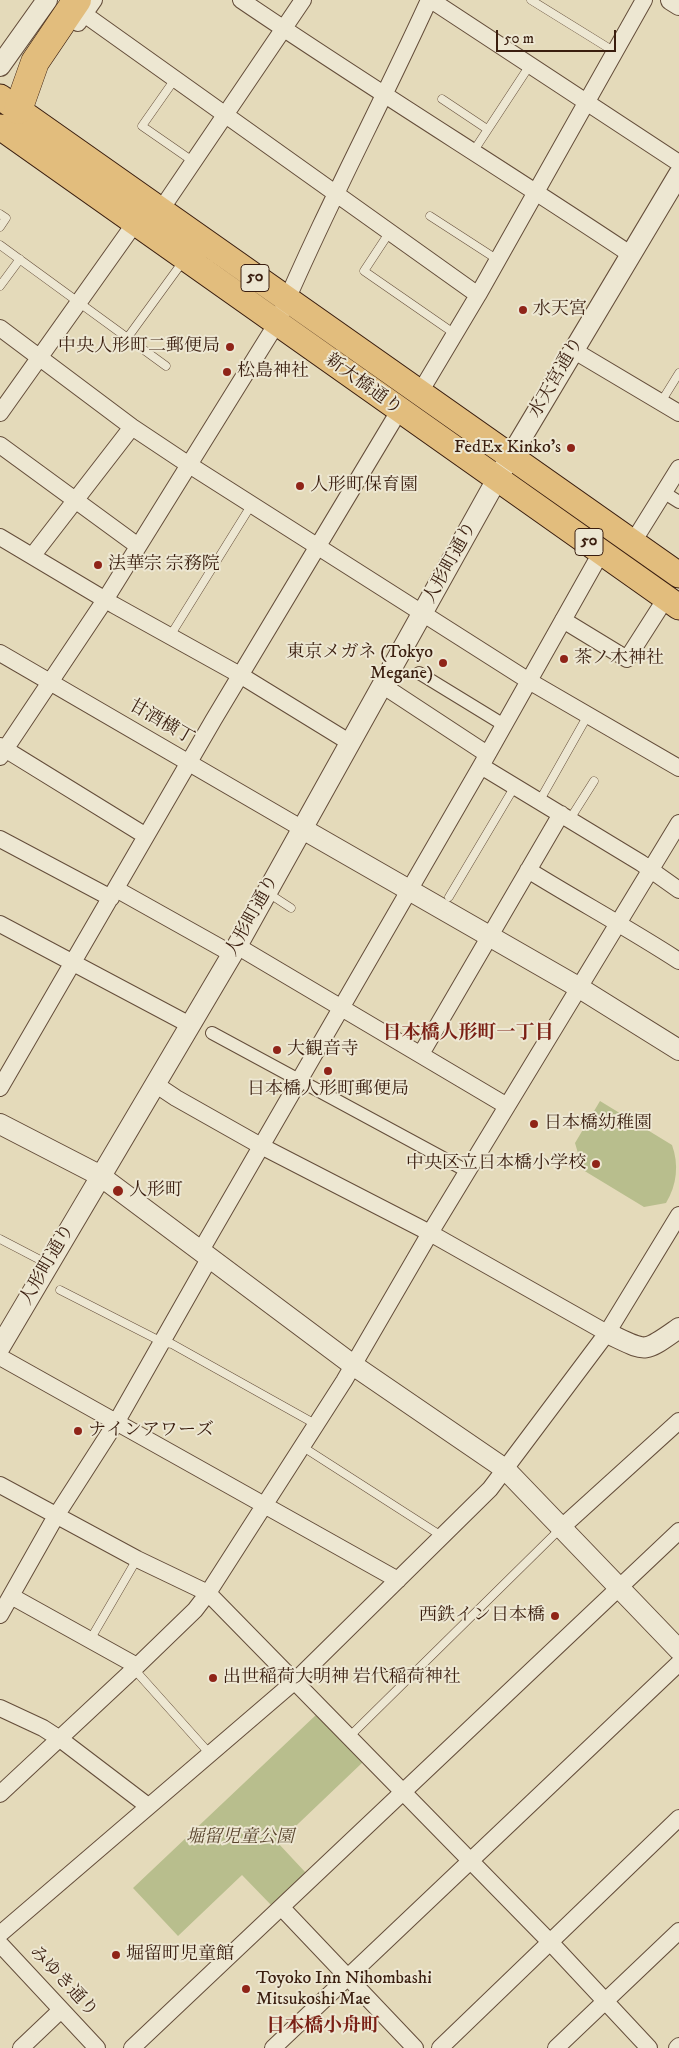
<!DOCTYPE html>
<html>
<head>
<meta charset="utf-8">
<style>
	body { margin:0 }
	#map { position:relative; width:679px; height:2048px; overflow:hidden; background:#e4daba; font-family:"IM FELL DW Pica",serif }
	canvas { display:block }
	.scale { position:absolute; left:496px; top:30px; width:120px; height:22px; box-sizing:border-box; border:2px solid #3a1e0f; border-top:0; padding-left:6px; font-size:15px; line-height:18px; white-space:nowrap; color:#3a1e0f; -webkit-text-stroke:4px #ede7d2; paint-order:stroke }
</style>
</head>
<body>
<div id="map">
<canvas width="679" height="2048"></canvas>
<div class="scale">50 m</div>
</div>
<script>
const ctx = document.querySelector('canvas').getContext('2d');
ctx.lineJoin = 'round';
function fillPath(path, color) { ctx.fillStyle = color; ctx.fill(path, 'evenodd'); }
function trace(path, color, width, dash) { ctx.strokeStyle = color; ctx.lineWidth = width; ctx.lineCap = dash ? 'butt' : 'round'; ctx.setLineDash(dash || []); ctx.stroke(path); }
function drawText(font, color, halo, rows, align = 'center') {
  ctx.font = font + ' "IM FELL DW Pica","Noto Serif JP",serif'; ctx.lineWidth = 4; ctx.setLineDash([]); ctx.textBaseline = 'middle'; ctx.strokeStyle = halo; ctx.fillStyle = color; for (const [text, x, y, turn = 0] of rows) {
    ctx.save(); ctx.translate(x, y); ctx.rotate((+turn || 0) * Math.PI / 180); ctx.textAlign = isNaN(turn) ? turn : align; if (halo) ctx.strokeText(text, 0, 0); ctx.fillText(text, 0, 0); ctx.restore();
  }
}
fillPath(new Path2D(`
	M600,1101L672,1145C679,1164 677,1185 666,1203L644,1207L583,1170L575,1143Z
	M317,1714L363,1762L278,1843L306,1873L272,1906L242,1875L178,1936L133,1888Z`), '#b8be8d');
const service = new Path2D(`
	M531,0L615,52
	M175,79L142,126L194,162
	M442,99L487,129
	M473,152L530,65
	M0,214L6,218L0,227
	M430,216L498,260
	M389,233L364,271L455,334
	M0,245L166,366
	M0,286L20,259
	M128,337L184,260
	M661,402L679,373
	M170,636L252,504
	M540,800L588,715
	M570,819L594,781
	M268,893L291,908
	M449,897L515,786
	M0,1239L48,1264
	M60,1290L162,1342L172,1344L317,1425
	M303,1447L440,1535
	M90,1640L137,1559
	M134,1669L210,1754
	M350,1736L560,1529`);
const pedestrian = new Path2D(`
	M663,492L679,502
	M419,673L504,725
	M212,1033L467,1171`);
const minor = new Path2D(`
	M241,0C369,87 501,168 630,254
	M431,0L679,163
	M84,14L478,295
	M78,23L94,0
	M160,211L303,0
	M0,328L132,427L180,459L529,681L679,768
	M573,350L679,413
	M419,394L478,295L644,0
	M0,413L135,223
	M0,445L138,546
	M0,537L114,605L240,675L349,742
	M633,542L679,468
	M33,555L132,427
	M563,620L627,659L666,598
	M0,653L301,828
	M382,685L487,754
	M0,746L146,836
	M0,757L105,600L277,323C323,213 380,108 429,0
	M481,766L641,863L679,890
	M0,839L111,898
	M528,870C578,901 630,929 679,961
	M116,889L232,954
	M0,924L190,1025
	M237,946L507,1106
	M421,1054L561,814
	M155,1084L176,1098L261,1146L430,1233L607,1333
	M0,1088L214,719L399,411
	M200,1252L481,766L602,551
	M0,1357L398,1580
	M0,1485L137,1559L208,1593L550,1942L649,2048
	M562,1527L679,1421
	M11,1596L137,1666
	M0,1615L56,1516L117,1421L209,1259
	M0,1708L43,1728L60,1739L148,1806
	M0,1794L134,1669L195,1610L208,1593L344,1381L430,1233L679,823
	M282,1908L415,2048
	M0,1934L295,1681L490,1489L607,1333L679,1215
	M0,1944L97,2048
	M21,2048L61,2010
	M132,2048L679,1531
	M273,2048L679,1663
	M440,2048L679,1818
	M556,2048L679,1931
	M677,2048L679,2046`);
const tertiary = new Path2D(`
	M671,0L679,5
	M0,66L47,0
	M301,828L578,987L679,1050
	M0,1124L99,1175L353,1365L505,1469L679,1650
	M607,1333C648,1352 642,1354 679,1328
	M0,1347L237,946L497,479L679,174`);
const primary = new Path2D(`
	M0,97L679,575
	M0,127L679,607`);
const motorway = new Path2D(`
	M18,110L35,62L77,0`);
trace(service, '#644d3a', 9);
trace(pedestrian, '#644d3a', 14);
trace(minor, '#644d3a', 18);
trace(tertiary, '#644d3a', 22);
trace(primary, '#3a1e0f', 27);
trace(motorway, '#3a1e0f', 29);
trace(service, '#ede7d2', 8);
trace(pedestrian, '#ede7d2', 12);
trace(minor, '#ede7d2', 16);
trace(tertiary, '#ede7d2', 20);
trace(primary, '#e2bd7d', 25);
trace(motorway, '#e2bd7d', 28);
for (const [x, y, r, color] of [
	[523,310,5,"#8f2418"],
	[230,347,5,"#8f2418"],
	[227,372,5,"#8f2418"],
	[571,448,5,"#8f2418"],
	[300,486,5,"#8f2418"],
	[98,565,5,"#8f2418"],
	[564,659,5,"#8f2418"],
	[443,663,5,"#8f2418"],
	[277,1050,5,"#8f2418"],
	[328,1071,5,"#8f2418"],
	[534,1124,5,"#8f2418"],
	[596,1164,5,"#8f2418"],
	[118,1191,6,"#8f2418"],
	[78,1431,5,"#8f2418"],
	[555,1616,5,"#8f2418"],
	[213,1678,5,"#8f2418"],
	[116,1955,5,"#8f2418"],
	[246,1989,5,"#8f2418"]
]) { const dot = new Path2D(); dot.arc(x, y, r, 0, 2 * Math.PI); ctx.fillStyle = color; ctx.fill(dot); trace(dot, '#ede7d2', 2); }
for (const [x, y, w] of [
	[255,278,28],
	[589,542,28]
]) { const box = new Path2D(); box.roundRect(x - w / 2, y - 13.5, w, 27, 4); ctx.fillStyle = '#ede7d2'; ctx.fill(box); trace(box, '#3a1e0f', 1); }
drawText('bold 16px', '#3a1e0f', null, [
	["50",255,278],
	["50",589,542]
]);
drawText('18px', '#3a1e0f', '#ede7d2', [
	["水天宮",533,310],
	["中央人形町二郵便局",220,347,"right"],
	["松島神社",237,372],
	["FedEx Kinko's",561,448,"right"],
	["人形町保育園",310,486],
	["法華宗 宗務院",108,565],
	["東京メガネ (Tokyo",433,653,"right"],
	["Megane)",433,674,"right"],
	["茶ノ木神社",574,659],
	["大観音寺",287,1050],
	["日本橋人形町郵便局",328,1090,"center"],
	["日本橋幼稚園",544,1124],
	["中央区立日本橋小学校",586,1164,"right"],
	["人形町",129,1191],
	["ナインアワーズ",88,1431],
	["西鉄イン日本橋",545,1616,"right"],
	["出世稲荷大明神 岩代稲荷神社",223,1678],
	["堀留町児童館",126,1955],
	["Toyoko Inn Nihombashi",256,1979],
	["Mitsukoshi Mae",256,2000]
], 'left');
drawText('18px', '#3a1e0f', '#ede7d2', [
	["水天宮通り",557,378,-60],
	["新大橋通り",363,385,36],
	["人形町通り",451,563,-61],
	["甘酒横丁",161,723,30],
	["人形町通り",253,916,-61],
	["人形町通り",48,1265,-60],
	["みゆき通り",63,1982,47]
]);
drawText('italic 18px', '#5a462e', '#ede7d2', [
	["堀留児童公園",240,1838]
]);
drawText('bold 19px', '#7a1f14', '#ede7d2', [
	["日本橋人形町一丁目",468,1034],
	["日本橋小舟町",323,2027]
]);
</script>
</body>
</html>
